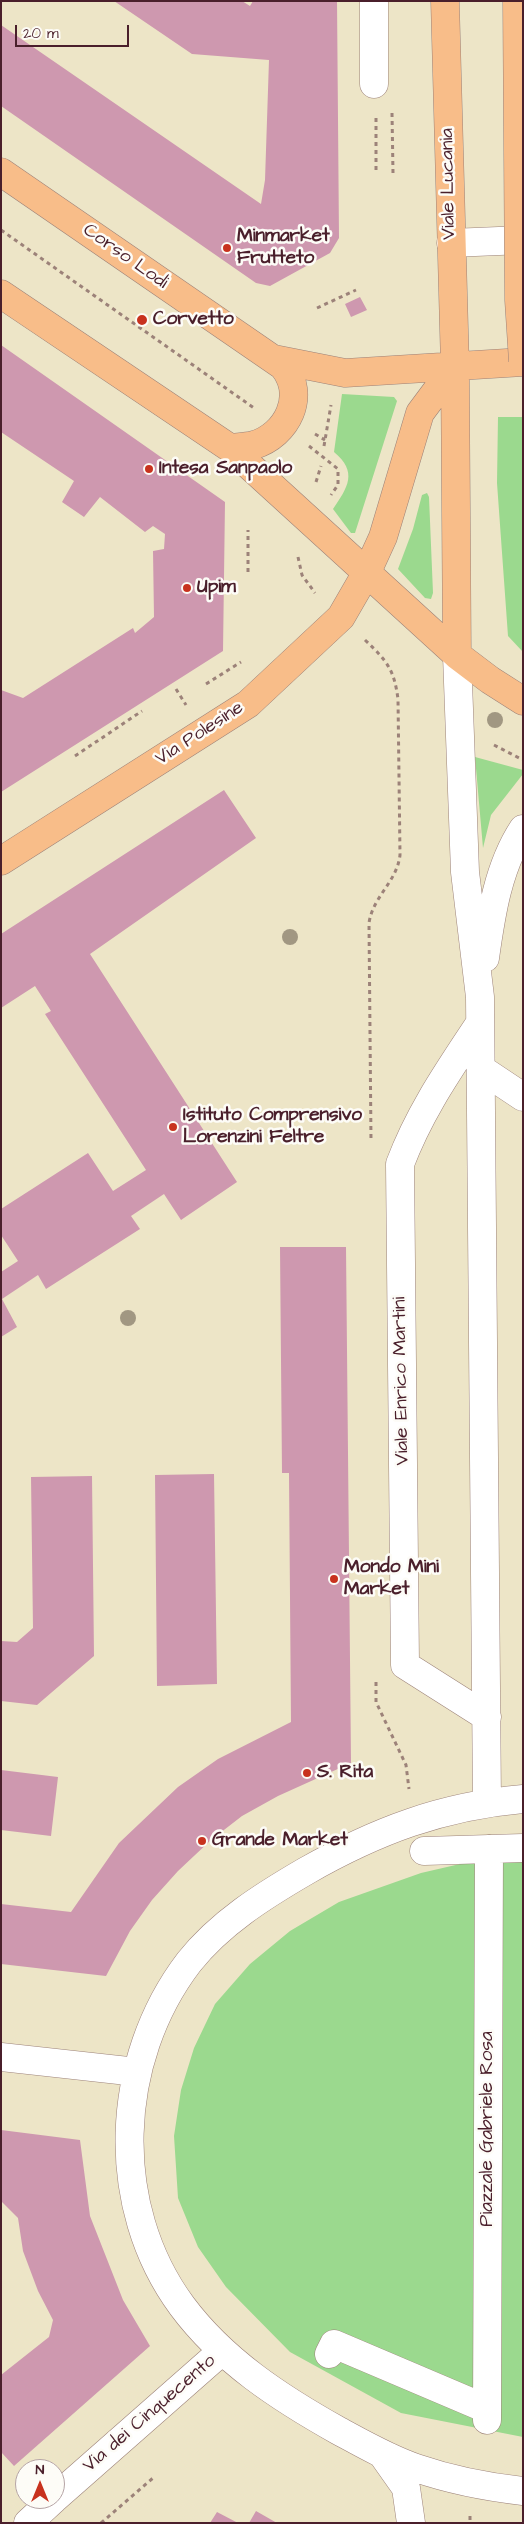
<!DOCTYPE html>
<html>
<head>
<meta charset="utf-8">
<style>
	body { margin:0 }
	#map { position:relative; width:524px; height:2524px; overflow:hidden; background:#ede5c7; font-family:"Architects Daughter",sans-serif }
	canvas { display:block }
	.frame { position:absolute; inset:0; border:2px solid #4a1f2b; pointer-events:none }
	.north { position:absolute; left:15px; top:2459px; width:50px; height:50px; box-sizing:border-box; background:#fdfcf7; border:1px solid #b5a4a5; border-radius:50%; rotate:0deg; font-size:14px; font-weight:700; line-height:20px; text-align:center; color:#4a1f2b }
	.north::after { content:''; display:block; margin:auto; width:18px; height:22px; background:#c8321e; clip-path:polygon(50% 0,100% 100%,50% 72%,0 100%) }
	.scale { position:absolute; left:15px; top:25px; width:114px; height:22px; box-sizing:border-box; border:2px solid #4a1f2b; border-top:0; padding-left:6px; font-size:15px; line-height:18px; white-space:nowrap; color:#4a1f2b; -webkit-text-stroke:4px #fdfcf7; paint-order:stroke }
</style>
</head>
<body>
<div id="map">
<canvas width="524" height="2524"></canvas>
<div class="frame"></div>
<div class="north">N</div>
<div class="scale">20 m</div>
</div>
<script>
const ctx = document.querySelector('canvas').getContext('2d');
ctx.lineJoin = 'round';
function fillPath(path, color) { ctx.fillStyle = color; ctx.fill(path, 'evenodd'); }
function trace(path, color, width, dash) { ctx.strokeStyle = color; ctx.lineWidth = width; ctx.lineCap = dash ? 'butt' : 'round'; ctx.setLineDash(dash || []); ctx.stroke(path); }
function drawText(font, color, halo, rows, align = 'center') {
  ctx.font = font + ' "Architects Daughter",sans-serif'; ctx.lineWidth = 5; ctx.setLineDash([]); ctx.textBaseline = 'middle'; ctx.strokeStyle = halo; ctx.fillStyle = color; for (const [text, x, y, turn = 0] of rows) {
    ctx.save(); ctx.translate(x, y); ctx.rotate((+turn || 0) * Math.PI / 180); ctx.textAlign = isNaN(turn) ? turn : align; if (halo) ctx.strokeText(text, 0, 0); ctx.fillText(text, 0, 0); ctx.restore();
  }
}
fillPath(new Path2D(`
	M342,394L394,397L397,401L355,533H351L333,509C348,487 358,472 334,452Z
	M498,417H523V652L508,636L497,483Z
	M427,493L429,497L433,593L431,599L425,598L398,569L413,529L422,495Z
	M475,757L523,770V774L491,815L483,848Z
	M523,1860V2437L401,2413L290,2352L226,2287L198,2247L178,2198L174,2136L181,2090L194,2048L215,2004L250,1964L290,1931L339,1902L421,1873L473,1861Z`), '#9bd98e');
fillPath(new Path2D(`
	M114,1H242L250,6L253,1H337L339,238L330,253L270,286L256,283L1,106V25L261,204L265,180L269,60L192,54Z
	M360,297L367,310L351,317L345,304Z
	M1,345L225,502L223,651L1,792V690L23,698L133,628L135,633L154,617L153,551L164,549L165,534L153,526L145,532L100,497L84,517L62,502L74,481L1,432Z
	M224,790L256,838L90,954L237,1182L181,1220L164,1194L131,1216L140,1229L46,1289L38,1275L2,1299L17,1327L1,1337V1272L18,1261L1,1235V1209L88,1153L113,1191L146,1170L45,1014L51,1011L35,986L1,1008V934Z
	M280,1247H346L351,1763L278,1796L242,1816L211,1840L178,1871L152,1900L130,1931L106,1976L1,1964V1904L71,1912L119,1843L178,1787L218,1759L291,1722L289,1473H282Z
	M214,1474L217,1684L157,1686L155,1475Z
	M92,1476L94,1656L37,1705L1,1701V1641L17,1642L33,1628L31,1477Z
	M1,1770L58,1777L51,1836L1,1830Z
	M1,2130L80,2140L90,2216L123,2300L150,2346L14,2466L1,2452V2375L49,2337L53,2320L38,2291L23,2251L18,2218L1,2201Z
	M256,2511L277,2523H249Z
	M217,2512L238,2523H210Z`), '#ce98af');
const minor = new Path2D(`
	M374,1V84
	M451,243L523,240
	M457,655L465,872L480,997L487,1803
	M485,958C491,915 498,867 523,829
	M480,1023C449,1070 420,1111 400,1164L405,1665L487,1717
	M481,1069L523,1097
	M523,1799C442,1806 376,1831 306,1871C263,1896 220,1923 189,1962C114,2060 108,2206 182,2306C223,2361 280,2398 339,2431C363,2444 389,2459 416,2468C451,2480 487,2487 523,2491
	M424,1851L523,1848
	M1,2057L137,2072
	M329,2354L334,2344L487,2409
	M487,2420L489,1849
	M382,2454L406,2488L411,2523
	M55,2498L222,2351
	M28,2523L54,2499`);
const major = new Path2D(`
	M445,1L455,366L457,655
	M1,172L283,366C307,396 287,435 254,445C247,447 238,447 230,448
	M1,294L230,448L457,655L490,680L523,701
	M274,359L345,373L523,362
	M1,861L248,704L341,617L367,572L383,537L420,413L455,366`);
trace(minor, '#9c8279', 29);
trace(major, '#9c8279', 29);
trace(new Path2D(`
	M392,113L393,173
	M376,118V172
	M1,230L254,408
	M317,308L356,290
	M315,434L325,440
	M309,446L338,469V485L331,495
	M324,446L331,405
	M316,482L321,466
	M298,557L302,575L315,593
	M248,572V530
	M365,640C387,661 394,669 398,699L400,855C397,882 373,896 369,923L371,1141
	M206,684L241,662
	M176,689L186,705
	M494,745L523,760
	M75,756L142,711
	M376,1682V1702L406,1765L409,1789
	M470,2516V2523
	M101,2523L153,2478`), '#9c8279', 3, [4, 4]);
trace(minor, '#fff', 28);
trace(major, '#f8bd89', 28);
const highwayBridge = new Path2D(`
	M517,1L519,300L523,361`);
trace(highwayBridge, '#9c8279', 29, []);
trace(highwayBridge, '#f8bd89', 28);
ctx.fillStyle = '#a19782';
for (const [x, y] of [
	[495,720],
	[290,937],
	[128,1318]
]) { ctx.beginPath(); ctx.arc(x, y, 8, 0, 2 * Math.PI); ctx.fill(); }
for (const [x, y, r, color] of [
	[227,248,5,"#c8321e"],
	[142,320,6,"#c8321e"],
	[149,469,5,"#c8321e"],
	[187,588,5,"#c8321e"],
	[173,1127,5,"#c8321e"],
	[334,1579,5,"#c8321e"],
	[307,1773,5,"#c8321e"],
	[202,1841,5,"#c8321e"]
]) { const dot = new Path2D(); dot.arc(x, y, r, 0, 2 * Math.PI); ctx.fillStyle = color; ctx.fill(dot); trace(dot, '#fdfcf7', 2); }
drawText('19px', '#4a1f2b', '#fdfcf7', [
	["Viale Lucania",449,184,-91],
	["Corso Lodi",125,257,35],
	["Via Polesine",200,734,-33],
	["Viale Enrico Martini",402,1381,-91],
	["Piazzale Gabriele Rosa",488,2129,-90],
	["Via dei Cinquecento",150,2414,-41]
]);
drawText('bold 19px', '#4a1f2b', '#fdfcf7', [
	["Minmarket",237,237],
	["Frutteto",237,259],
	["Corvetto",153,320],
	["Intesa Sanpaolo",159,469],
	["Upim",197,588],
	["Istituto Comprensivo",183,1116],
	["Lorenzini Feltre",183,1138],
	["Mondo Mini",344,1568],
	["Market",344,1590],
	["S. Rita",317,1773],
	["Grande Market",212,1841]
], 'left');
</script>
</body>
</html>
